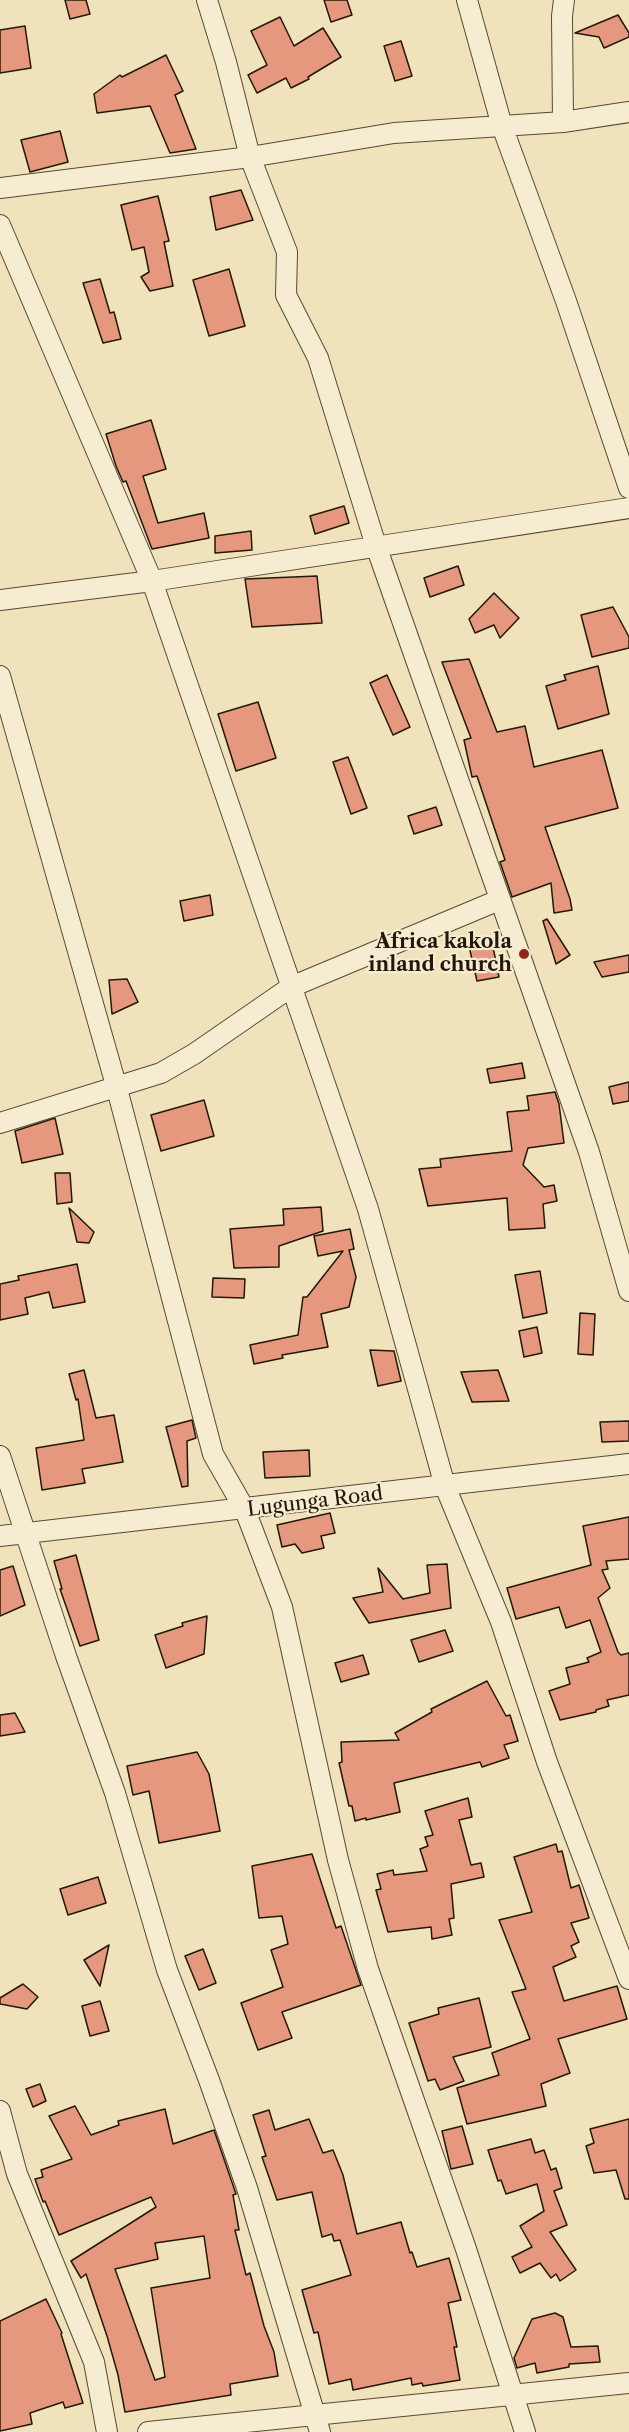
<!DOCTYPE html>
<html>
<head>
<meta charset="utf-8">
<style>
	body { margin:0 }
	canvas { display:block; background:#f0e2ba }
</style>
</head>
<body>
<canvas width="629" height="2432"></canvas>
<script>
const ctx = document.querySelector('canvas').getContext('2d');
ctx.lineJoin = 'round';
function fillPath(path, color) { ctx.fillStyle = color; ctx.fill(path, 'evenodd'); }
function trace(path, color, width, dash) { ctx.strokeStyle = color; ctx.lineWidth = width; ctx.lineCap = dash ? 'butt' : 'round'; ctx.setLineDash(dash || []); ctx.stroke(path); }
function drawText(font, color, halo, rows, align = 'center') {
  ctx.font = font + ' "Libre Caslon Text",serif'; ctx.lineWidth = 4.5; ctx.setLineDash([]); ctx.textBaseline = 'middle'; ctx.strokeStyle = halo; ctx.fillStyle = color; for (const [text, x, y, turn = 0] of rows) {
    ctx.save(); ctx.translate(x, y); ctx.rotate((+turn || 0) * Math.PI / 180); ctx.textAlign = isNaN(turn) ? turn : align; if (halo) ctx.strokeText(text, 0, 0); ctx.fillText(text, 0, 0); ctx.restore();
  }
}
const building = new Path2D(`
	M65,0H86L90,14L70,19Z
	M324,0H347L352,15L331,22Z
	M618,15L629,33V37L604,48L599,37L575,33Z
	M280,17L294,46L323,28L341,57L308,77L309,79L291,88L286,78L257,93L248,75L267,65L251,31Z
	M25,26L31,68L0,73V30Z
	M401,41L412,76L395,81L384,46Z
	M166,55L183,91L175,95L196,149L170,153L150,106L97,113L94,94L120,75L122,77Z
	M60,131L68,162L30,172L21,140Z
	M241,190L253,220L216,230L210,197Z
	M158,196L169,241L164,242L173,286L150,291L141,277L149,272L144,247L132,250L121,205Z
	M229,269L245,326L209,336L193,280Z
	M100,279L110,313L114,312L121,339L103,343L83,283Z
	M151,420L166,469L143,476L158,523L204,513L209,538L152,549L126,481L123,482L116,466L106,434Z
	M344,506L349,523L315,534L310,516Z
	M251,531L252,550L215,553V536Z
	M458,566L464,585L430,597L424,578Z
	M317,576L322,623L252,627L245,579Z
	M494,593L519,618L500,638L494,625L475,633L469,619Z
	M613,607L629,637V648L592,657L581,615Z
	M469,659L497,732L525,726L534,767L602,750L618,808L545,827L570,899L572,910L554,913L551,883L512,897L500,862L505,860L477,776L472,777L464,740L471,738L442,662Z
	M598,666L609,714L558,729L546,686L566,680L564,675Z
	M387,675L410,727L393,735L370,683Z
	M258,702L276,758L236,771L218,714Z
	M348,757L367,808L351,814L333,762Z
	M436,807L442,825L414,834L408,816Z
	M210,895L213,915L184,921L180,901Z
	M547,919L570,955L556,964L543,921Z
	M491,937L499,977L477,981L468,942Z
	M629,955V972L602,977L594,962Z
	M127,979L138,1002L112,1014L109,980Z
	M522,1063L525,1078L490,1083L487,1069Z
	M629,1082V1101L613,1104L609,1087Z
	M555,1092L559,1104L564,1143L528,1148L523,1165L544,1187L554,1185L557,1201L543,1204L545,1228L509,1230L507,1198L428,1206L419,1169L441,1167L440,1159L512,1151L507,1112L529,1110L527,1096Z
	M204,1100L214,1136L161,1151L151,1115Z
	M55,1118L63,1154L22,1163L15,1131Z
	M55,1173H70L72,1202L57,1204Z
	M321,1207L323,1231L279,1246V1267L234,1268L230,1229L284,1225L283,1209Z
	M69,1208L94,1232L89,1243L77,1242Z
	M350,1229L354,1249L349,1250L356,1277L349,1307L321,1314L328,1347L282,1355L283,1358L254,1364L250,1345L298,1335L303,1297H307L343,1251L318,1256L314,1236Z
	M77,1264L85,1302L53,1308L49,1292L25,1298L28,1314L0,1320V1284L19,1280L18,1276Z
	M540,1271L547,1313L523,1318L515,1275Z
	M213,1278L245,1279L244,1298L212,1297Z
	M580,1313L595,1314L593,1355L578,1354Z
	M537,1327L542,1353L524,1357L519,1331Z
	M370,1350L394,1351L401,1381L378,1386Z
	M84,1370L96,1418L114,1415L123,1462L82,1469L85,1483L42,1490L36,1448L84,1440L78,1399L76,1400L69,1374Z
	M498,1370L509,1401L472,1402L461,1372Z
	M192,1420L196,1438L187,1441L188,1486L182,1487L166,1427Z
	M629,1421V1441L602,1442L600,1422Z
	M309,1450L310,1476L265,1478L263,1452Z
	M330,1513L335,1533L321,1536L324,1548L302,1553L295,1544L282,1547L277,1525Z
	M629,1517V1559L606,1561L608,1569L602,1570L610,1588L598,1598L618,1652L621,1655L629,1653V1695L607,1700L609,1706L596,1710V1712L560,1720L549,1691L570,1684L566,1668L589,1662L587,1658L601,1652L590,1620L566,1628L559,1607L516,1619L507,1588L591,1565L583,1526Z
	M76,1555L99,1640L80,1646L60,1589H62L54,1561Z
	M447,1564L451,1608L369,1623L353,1598L383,1592L378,1568L403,1599L430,1593L427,1565Z
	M13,1566L25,1605L0,1616V1570Z
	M207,1616L204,1654L166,1668L155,1635L183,1626L182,1623Z
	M445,1630L453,1651L419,1662L411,1640Z
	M363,1655L369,1674L341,1682L335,1663Z
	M487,1681L506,1716L510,1715L518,1741L504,1745L509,1758L482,1767L480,1762L394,1783L400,1812L366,1820V1818L355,1821L352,1806H349L339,1763L342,1762L341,1742L399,1740L395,1733L432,1712L431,1709Z
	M15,1713L25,1732L0,1736V1715Z
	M197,1752L209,1774L220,1831L159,1843L149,1791L133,1795L127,1766Z
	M468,1798L472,1817L459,1820L471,1865L481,1863L484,1877L451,1884L454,1918L449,1919L452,1935L432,1939L431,1927L388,1932L376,1890L381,1889L377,1874L393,1870L394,1875L427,1871L420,1849L428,1846L425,1837L433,1835L425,1811Z
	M556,1844L558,1852L562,1851L571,1888L579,1885L589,1918L571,1923L579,1942L571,1946L576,1957L553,1967L564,2001L617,1986L627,2019L558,2039L570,2073L541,2084L546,2106L467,2124L457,2088L499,2075L492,2053L530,2039L512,1992L526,1989L499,1920L532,1912L514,1857Z
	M312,1854L336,1928L341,1926L361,1985L282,2012L292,2038L258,2050L241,2003L283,1987L271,1950L288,1944L282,1916L259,1918L252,1866Z
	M98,1877L106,1903L68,1915L60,1889Z
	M109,1945L100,1986L84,1960Z
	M203,1949L216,1983L199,1990L185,1956Z
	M23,1984L38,1997L27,2009L0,2004V1998Z
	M479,1998L491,2047L453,2057L464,2081L440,2090L435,2079L428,2081L409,2023L439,2014L438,2008Z
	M100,2001L109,2031L90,2036L82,2006Z
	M40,2084L46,2101L33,2107L26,2089Z
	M75,2106L91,2135L119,2125L118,2121L165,2109L173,2144L214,2130L236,2194L233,2195L239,2230H235L246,2275L250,2273L264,2326L274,2352L278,2376L230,2384L231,2395L125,2412L118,2375L107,2336L86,2274L81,2278L71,2261L156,2207L151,2197L59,2235L45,2201L43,2202L35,2179L43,2177L41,2170L72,2159L49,2116ZM204,2236L210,2278L151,2288L165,2377L155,2380L115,2269L158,2259L155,2243Z
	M269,2110L275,2130L309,2119L323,2153L333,2150L343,2175L357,2234L401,2222L410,2253L412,2252L417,2267L449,2258L461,2300L448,2303L457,2347H454L460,2380L423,2386L422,2383L412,2385L411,2378L353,2390L351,2379L329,2384L318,2332L314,2333L302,2290L351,2275L340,2240L334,2241L332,2234L322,2237L312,2192L277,2200L262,2157L266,2156L253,2115Z
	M629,2119V2199H625L616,2170L594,2173L586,2146L594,2143L590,2129Z
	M462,2126L473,2164L451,2169L442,2131Z
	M531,2139L535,2153L544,2150L551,2170L556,2168L562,2188L554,2191L567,2225L550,2232L576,2270L560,2281L556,2274L551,2278L540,2263L520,2273L512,2257L532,2247L520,2226L544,2211L537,2184L506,2194L501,2180L498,2181L488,2150Z
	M46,2299L62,2333L61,2334L83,2403L65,2408L63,2402L30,2413L32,2424L0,2431V2321Z
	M555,2313L563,2317L571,2347L598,2346L600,2362L569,2364V2367L537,2373L535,2363L517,2368L514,2358L532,2319Z`);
fillPath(building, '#e5987d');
trace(building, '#231809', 1.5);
const minor = new Path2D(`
	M207,0L226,62L250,157L287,252L286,295L318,358L376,546L589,1152L629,1291
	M467,0L502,126L566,301L629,488
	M563,122L562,16L564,0
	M0,188L250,157L394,133L563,122L629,112
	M0,225L152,581L368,1209L445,1486L501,1622L547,1762L629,1979
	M0,600L152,581L629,508
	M0,676L116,1085L213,1454L245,1510L282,1607L338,1860L368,1969L466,2249L525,2432
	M0,1123L161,1073L194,1054L291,987L499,900
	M0,1456L66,1656L115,1793L167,1970L209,2080L247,2188L320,2432
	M0,1536L629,1464
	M0,2111L17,2174L94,2362L107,2432
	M148,2432L629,2383`);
trace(minor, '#564a35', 22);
trace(minor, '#f5ecd2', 20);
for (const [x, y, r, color] of [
	[524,954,6,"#8f2418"]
]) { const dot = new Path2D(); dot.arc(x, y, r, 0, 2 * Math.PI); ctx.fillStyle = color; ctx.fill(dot); trace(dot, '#f5ecd2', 2); }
drawText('bold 20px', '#231809', '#f5ecd2', [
	["Africa kakola",512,942],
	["inland church",512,965]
], 'right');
drawText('20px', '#231809', '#f5ecd2', [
	["Lugunga Road",315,1502,-7]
]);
</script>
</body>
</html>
